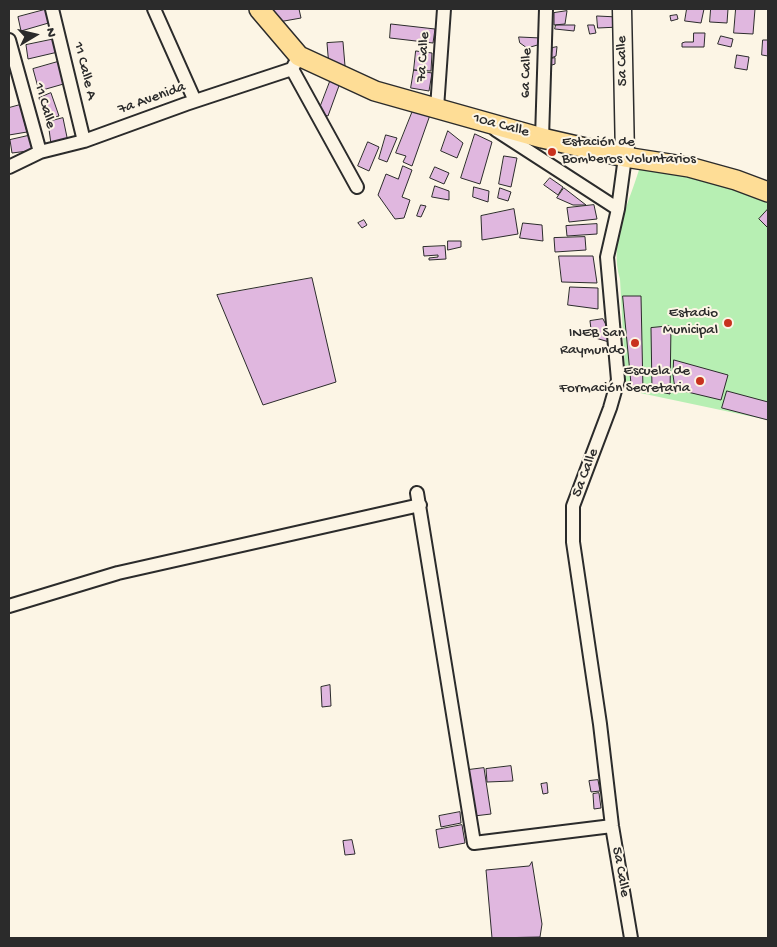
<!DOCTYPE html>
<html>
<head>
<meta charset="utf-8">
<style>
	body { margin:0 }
	#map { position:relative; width:777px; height:947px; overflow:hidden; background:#fcf5e5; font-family:"Gochi Hand",sans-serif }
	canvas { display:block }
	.frame { position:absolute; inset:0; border:10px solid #2b2b2b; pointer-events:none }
	.north { position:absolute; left:10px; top:10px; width:50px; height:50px; -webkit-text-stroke:4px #fcf5e5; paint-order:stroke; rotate:81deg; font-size:14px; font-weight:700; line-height:20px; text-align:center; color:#2b2b2b }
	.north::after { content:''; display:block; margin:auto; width:18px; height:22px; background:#2b2b2b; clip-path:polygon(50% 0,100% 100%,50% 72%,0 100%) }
</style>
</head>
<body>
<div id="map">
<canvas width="777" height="947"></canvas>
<div class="frame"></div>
<div class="north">N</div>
</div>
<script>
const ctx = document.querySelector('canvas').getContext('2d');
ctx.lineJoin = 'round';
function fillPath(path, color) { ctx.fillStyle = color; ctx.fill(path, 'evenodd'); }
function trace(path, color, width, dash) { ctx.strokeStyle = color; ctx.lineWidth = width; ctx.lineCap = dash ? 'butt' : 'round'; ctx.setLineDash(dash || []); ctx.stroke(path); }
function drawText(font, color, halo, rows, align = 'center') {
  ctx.font = font + ' "Gochi Hand",sans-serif'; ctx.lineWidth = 4; ctx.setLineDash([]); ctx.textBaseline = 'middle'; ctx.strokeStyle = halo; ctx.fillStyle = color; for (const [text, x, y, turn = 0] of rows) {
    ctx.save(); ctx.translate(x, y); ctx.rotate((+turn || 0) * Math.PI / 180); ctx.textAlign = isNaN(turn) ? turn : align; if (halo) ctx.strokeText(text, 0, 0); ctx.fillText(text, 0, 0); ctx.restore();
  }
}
fillPath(new Path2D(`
	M644,167L711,178L768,200V420L626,390L620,279C609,242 628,205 639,170Z`), '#b7efb3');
const building = new Path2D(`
	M48,9L52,22L21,31L18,17Z
	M278,9H299L301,18L273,23L270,10Z
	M687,9H704L701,23L685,21Z
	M711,9H728L727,23L710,22Z
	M736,9H755L753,34L734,33Z
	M567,11L565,24L554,25V13Z
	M677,15L678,19L671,21L670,16Z
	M597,16L618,17L619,27L598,28Z
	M391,24L435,29L433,43L390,38Z
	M556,25H575L574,31L555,29Z
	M588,25H594L596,33L590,34Z
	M694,33H705L704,47H682V43L685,42H693Z
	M721,36L733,39L731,47L718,44Z
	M519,37L541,38V44L527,48L520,43Z
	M55,39L58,52L28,59L26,45Z
	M763,40H768V56L762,55Z
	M343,42L345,66L329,67L327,43Z
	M557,47L556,56L551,58L552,48Z
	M416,51L432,53L431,71L414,70Z
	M737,55L749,57L747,70L735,68Z
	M555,58V64L546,67L545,60Z
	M61,61L67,83L39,91L33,69Z
	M414,70L432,73L429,91L411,88Z
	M331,79L340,83L328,116L318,113Z
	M51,93L59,116L45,119L39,98Z
	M20,105L27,132L9,135V108Z
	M414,108L430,115L412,166L403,162L406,156L396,153Z
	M63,118L68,142L51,144L48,122Z
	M448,131L463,143L457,158L441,151Z
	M475,134L492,142L480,184L461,178Z
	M32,135L36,150L12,153L10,140Z
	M386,135L397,138L387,162L379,159Z
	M368,142L379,147L369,171L358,166Z
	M504,156L517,158L511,187L499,184Z
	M403,166L412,170L402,197L410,200L404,218L395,219L378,195L386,174L398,179Z
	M435,167L449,173L444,184L430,178Z
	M550,178L563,187L558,195L544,185Z
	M435,186L449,191V200L432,197Z
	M474,187L489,191L488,202L473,197Z
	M500,188L511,192L508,201L498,198Z
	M564,188L586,205H573L557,198Z
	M421,205L426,206L421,217L417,216Z
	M594,205L597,219L569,222L567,208Z
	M514,209L518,234L482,240L481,216Z
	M768,209V228L759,219Z
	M364,220L367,225L362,228L358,223Z
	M523,223L542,225L543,241L520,238Z
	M597,224V234L567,236L566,226Z
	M585,237L586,250L555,252L554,238Z
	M448,241H461V247L448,250Z
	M445,246L446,259L429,260V258L438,257V255L424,256L423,247Z
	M559,256H593L597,283L562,282Z
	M312,278L336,382L263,405L217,295Z
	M570,287L598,288V309L568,305Z
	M623,296H641L643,391L632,390Z
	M603,319L616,344L592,337L590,321Z
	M671,326L670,394L652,390L651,328Z
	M674,360L728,375L721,400L675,389L673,375Z
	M727,391L768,402V420L722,408Z
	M330,685L331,706L322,707L321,687Z
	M511,766L513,781L487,782L486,769Z
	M484,768L491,814L474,816L468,770Z
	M598,780L600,791L591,792L589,781Z
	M547,783L548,793L543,794L541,784Z
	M599,793L601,808L594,809L593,794Z
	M460,812L461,823L441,827L439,816Z
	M462,825L465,843L439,848L436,830Z
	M352,840L355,854L345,855L343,841Z
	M532,862L542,924L540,937L492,938L486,870L529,866Z`);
fillPath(building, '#e0b7df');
trace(building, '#2b2b2b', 1);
const street = new Path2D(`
	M52,9L84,141
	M154,9L195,101
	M9,40L40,152
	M292,69L357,187
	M437,108L444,9
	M496,130L618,209
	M542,138L546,9
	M625,157L618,209L607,257L618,380L610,408L573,506V542L600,724L612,826L631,938
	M9,167L40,152L84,141L186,104L292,69L299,56
	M417,493L474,843L612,826
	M9,606L118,573L420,505`);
const secondary = new Path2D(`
	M622,9L625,157`);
const primary = new Path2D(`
	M259,9L299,56L375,91L542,138L625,157L689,167L736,180L768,192`);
trace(street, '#2b2b2b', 16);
trace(secondary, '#2b2b2b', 21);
trace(primary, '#2b2b2b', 22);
trace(street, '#fcf5e5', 12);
trace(secondary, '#fcf5e5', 18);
trace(primary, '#fedd96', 19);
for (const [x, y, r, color] of [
	[552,152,5,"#c8321e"],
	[728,323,5,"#c8321e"],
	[635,343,5,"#c8321e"],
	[700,381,5,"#c8321e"]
]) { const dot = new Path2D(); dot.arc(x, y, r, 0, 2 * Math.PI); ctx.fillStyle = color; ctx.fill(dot); trace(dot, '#fcf5e5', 2); }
drawText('15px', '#2b2b2b', '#fcf5e5', [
	["7a Calle",424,57,-86],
	["5a Calle",623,61,-91],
	["11 Calle A",84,71,76],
	["6a Calle",527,73,-88],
	["7a Avenida",152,99,-20],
	["11 Calle",44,106,74],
	["10a Calle",501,126,15],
	["5a Calle",586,473,-69],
	["5a Calle",620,872,80]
]);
drawText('15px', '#2b2b2b', '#fcf5e5', [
	["Estación de",562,143,"left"],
	["Bomberos Voluntarios",562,160,"left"],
	["Estadio",718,314],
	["Municipal",718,331],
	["INEB San",625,334],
	["Raymundo",625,351],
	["Escuela de",690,372],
	["Formación Secretaria",690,389]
], 'right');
</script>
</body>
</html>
